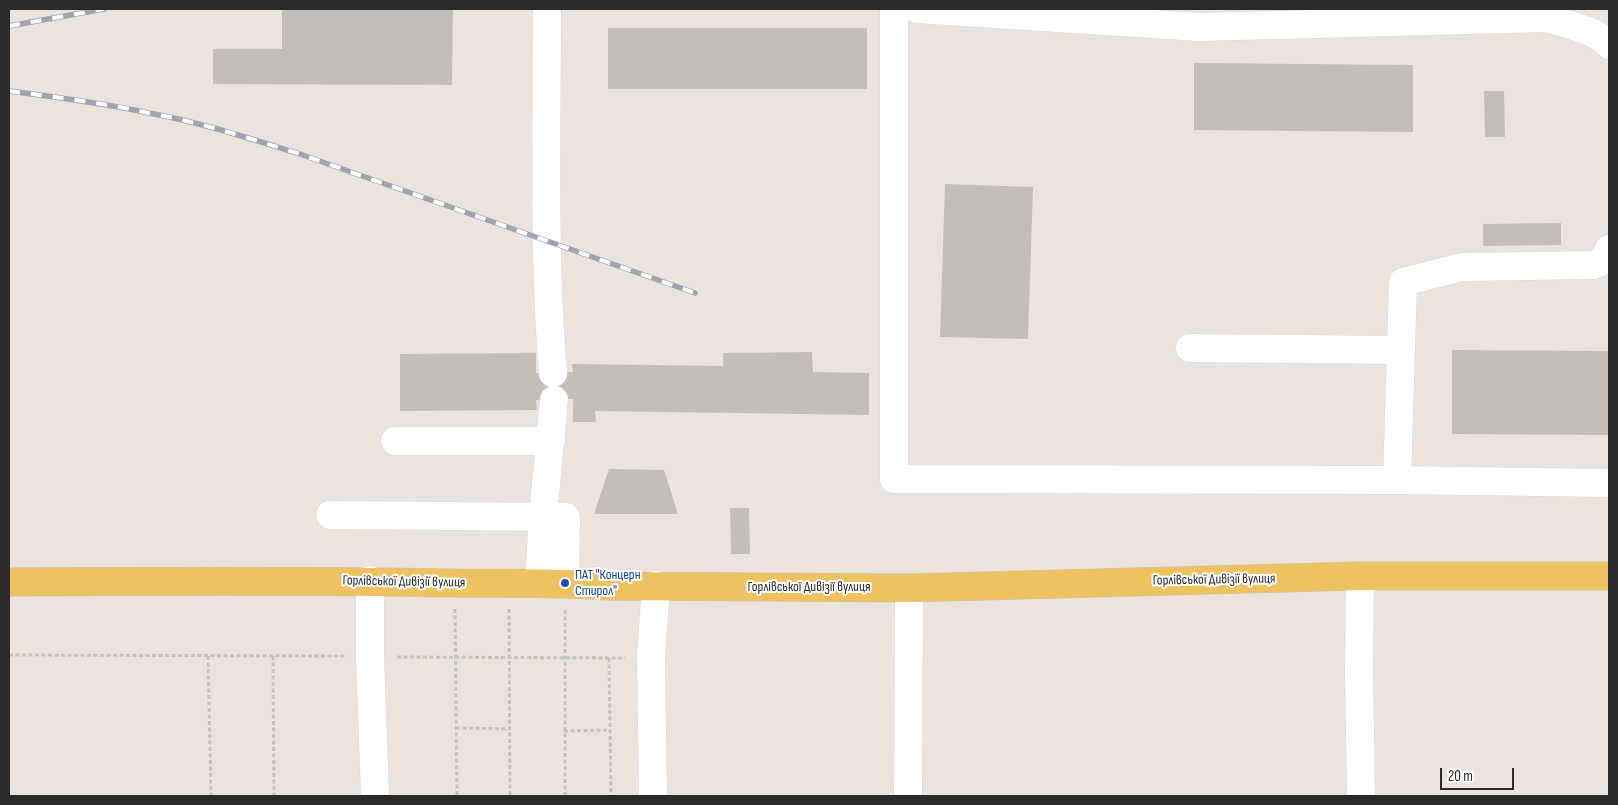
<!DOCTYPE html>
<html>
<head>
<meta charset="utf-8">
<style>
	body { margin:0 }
	#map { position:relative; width:1618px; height:805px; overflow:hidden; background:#ece4dc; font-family:"Sofia Sans Condensed",sans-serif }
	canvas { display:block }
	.frame { position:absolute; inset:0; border:10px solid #2a2a2a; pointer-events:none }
	.scale { position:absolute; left:1440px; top:768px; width:74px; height:22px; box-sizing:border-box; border:2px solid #2a2a2a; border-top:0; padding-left:6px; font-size:15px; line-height:18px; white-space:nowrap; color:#2a2a2a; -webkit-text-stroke:4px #fff; paint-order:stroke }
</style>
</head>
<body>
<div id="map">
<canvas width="1618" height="805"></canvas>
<div class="frame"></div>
<div class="scale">20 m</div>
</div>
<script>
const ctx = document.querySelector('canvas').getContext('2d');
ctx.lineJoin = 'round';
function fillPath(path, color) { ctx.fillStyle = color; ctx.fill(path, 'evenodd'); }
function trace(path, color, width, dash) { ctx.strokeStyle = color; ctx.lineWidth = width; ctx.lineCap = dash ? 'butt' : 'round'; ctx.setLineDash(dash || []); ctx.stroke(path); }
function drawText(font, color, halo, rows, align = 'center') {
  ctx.font = font + ' "Sofia Sans Condensed",sans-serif'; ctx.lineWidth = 4; ctx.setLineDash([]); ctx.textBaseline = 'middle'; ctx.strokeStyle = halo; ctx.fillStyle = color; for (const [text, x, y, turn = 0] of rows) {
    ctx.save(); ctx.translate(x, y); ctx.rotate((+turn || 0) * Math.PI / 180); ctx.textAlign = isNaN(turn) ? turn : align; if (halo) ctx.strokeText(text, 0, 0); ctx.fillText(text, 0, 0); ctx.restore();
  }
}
fillPath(new Path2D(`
	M282,9H453L452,85L213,84V49H282Z
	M608,28H867V89H608Z
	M1194,63L1413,65V132L1194,130Z
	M1484,91H1504L1505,137H1485Z
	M945,184L1033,187L1028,339L940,337Z
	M1561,223V245L1483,246V224Z
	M1452,350L1609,351V435L1452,434Z
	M812,352L813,372L869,373V415L595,411L596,422H573V399L536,400L537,410L400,411V354L536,353V373H553L573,372L572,364L723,366V353Z
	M609,469L664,470L678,514H594Z
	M730,508H749L750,554H731Z`), '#c4beb9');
const minor = new Path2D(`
	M547,9C547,130 543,252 553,373
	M894,9V479L1397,480L1609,483
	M917,9L1199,27L1546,18C1564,24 1598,30 1609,45
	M1190,348L1400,350
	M395,441H551
	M1397,480L1403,282L1462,267L1594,265L1604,260L1609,249
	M330,515L566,517L565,583
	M1360,576L1359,671L1361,796
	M370,580V656L375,796
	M539,583L543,516L554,400
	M653,796L651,657L656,585
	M908,796L909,588`);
const major = new Path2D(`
	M9,582C157,581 306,580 454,583C505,584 555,582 605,586L909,588L1360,576H1609`);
trace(minor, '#d2d6e3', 29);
trace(major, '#c3c3c3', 29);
trace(new Path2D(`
	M455,609L457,796
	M509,609L510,796
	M9,655L345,656
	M208,656L211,796
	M273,656L274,796
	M397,657L625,658
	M609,658L611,796
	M456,728L509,729
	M564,731L609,730
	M565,796V609`), '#c3c3c3', 3, [4, 2.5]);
trace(minor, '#fff', 28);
trace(major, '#eec260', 28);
const rail = new Path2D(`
	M9,26L104,9
	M9,91C56,97 103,103 149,113C199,122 248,138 297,153L695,293`);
trace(rail, '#9fa4b4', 5.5);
trace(rail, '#fff', 4, [11]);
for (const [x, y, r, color] of [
	[565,583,5,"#1a4fb4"]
]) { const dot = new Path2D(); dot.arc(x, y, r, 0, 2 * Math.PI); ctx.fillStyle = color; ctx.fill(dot); trace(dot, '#fff', 2); }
drawText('14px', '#164399', '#fff', [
	["ПАТ \"Концерн",575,575],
	["Стирол\"",575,591]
], 'left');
drawText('14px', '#2a2a2a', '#fff', [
	["Горлівської Дивізії вулиця",1214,580,-1],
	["Горлівської Дивізії вулиця",404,582,1],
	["Горлівської Дивізії вулиця",809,587]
]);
</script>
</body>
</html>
